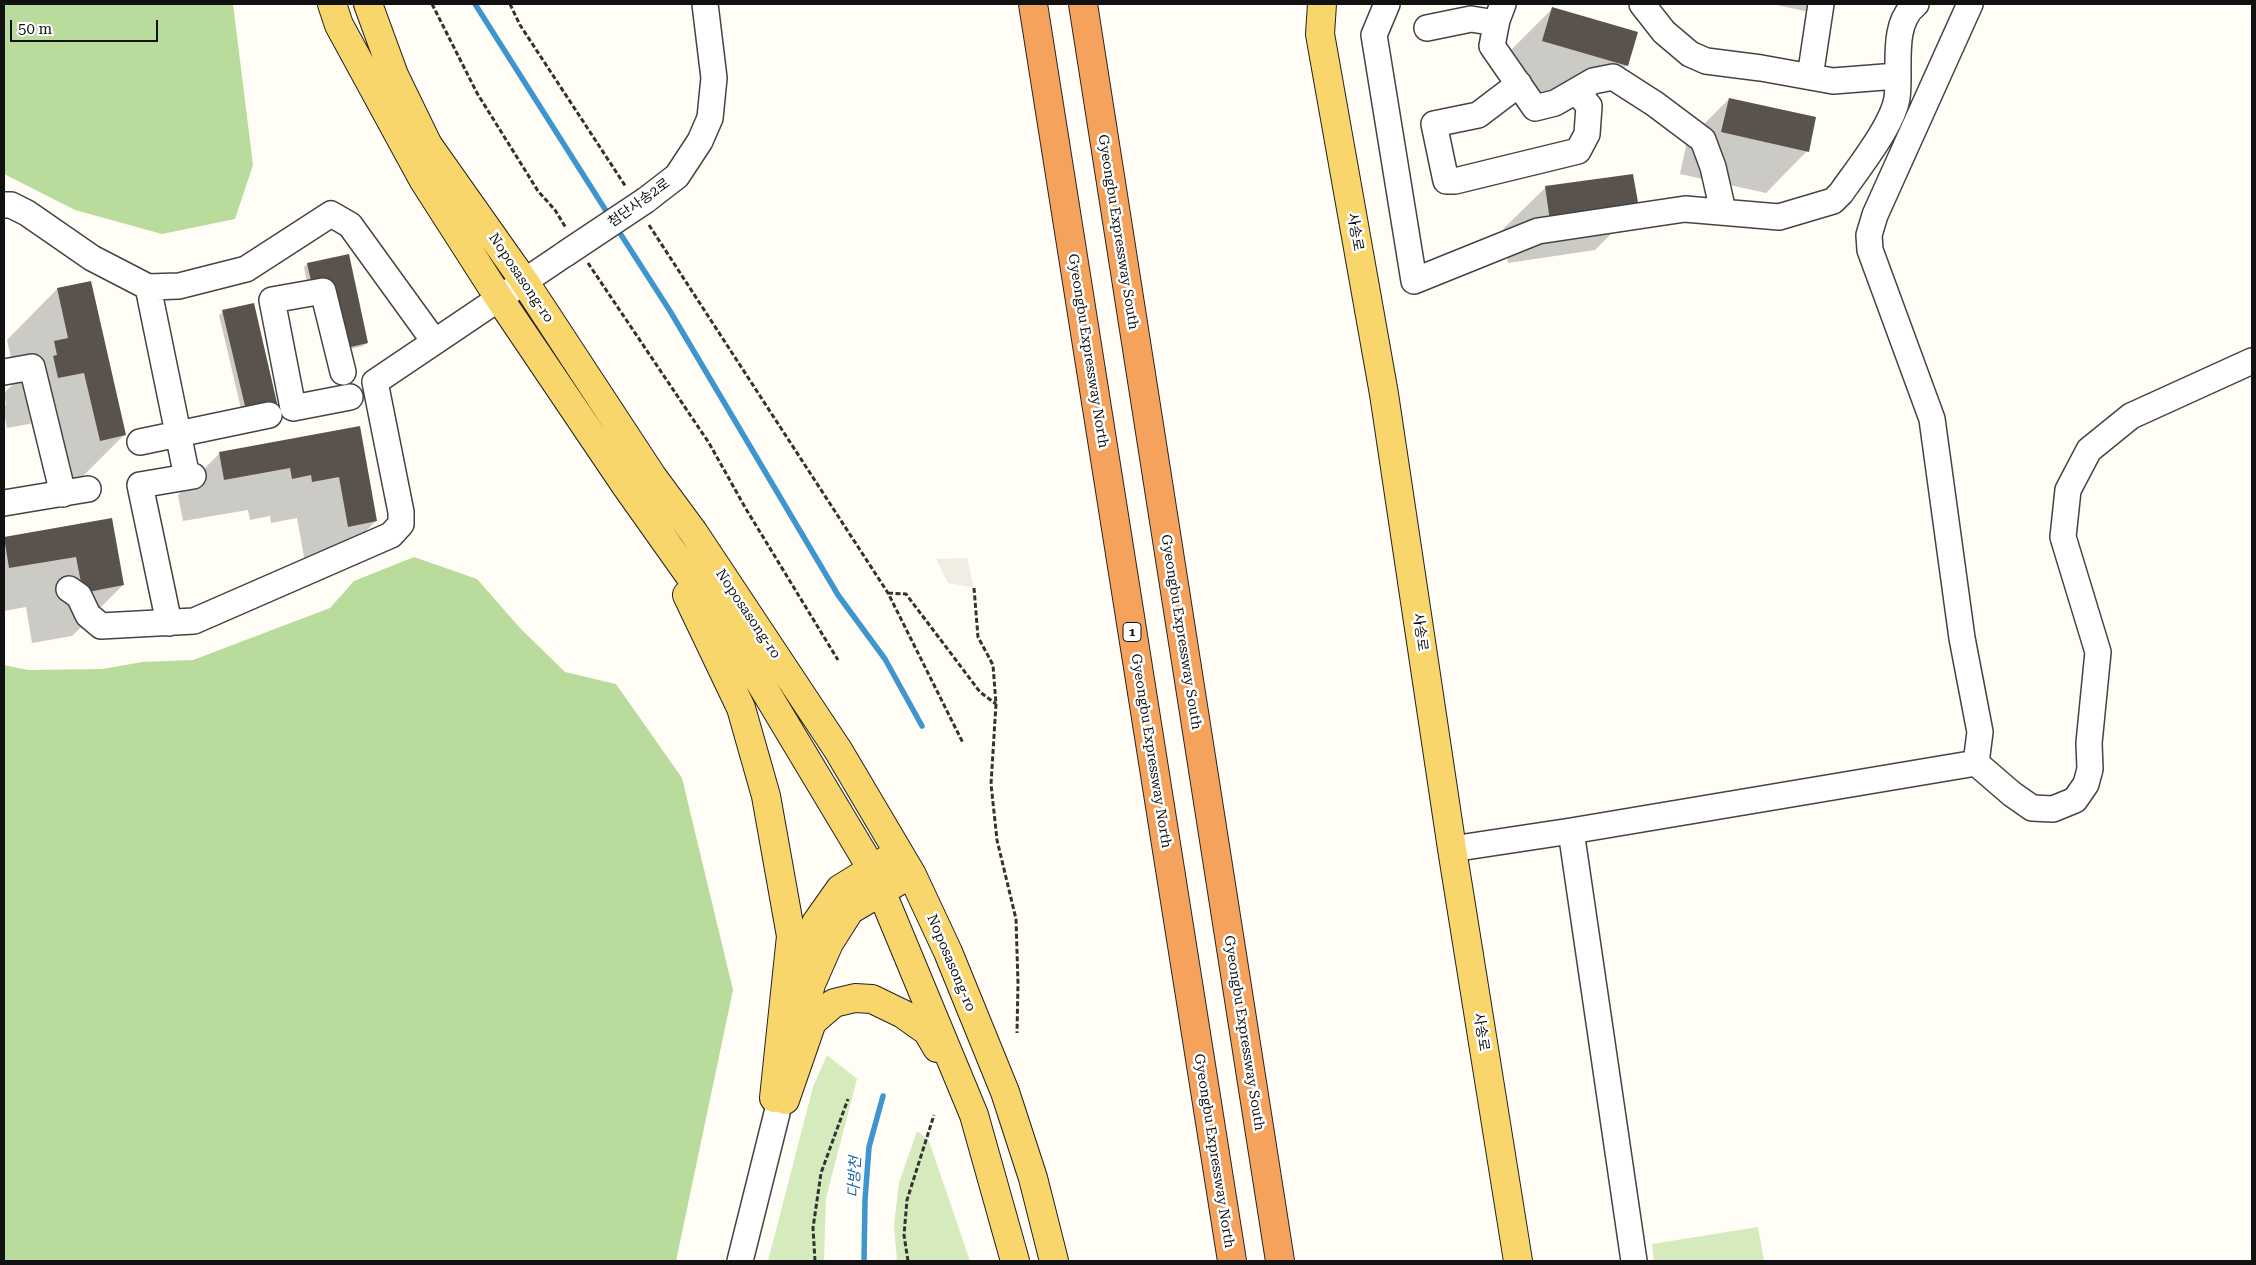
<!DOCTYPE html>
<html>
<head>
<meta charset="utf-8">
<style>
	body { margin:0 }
	#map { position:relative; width:2256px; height:1265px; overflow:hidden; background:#fffdf5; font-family:"Roboto Serif",serif }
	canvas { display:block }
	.frame { position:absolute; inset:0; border:5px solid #111; pointer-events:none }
	.scale { position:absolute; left:10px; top:20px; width:148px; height:22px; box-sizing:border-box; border:2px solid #111; border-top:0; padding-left:6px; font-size:15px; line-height:18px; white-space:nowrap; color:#111; -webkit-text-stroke:4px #fff; paint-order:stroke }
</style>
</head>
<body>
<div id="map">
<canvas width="2256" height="1265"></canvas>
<div class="frame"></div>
<div class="scale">50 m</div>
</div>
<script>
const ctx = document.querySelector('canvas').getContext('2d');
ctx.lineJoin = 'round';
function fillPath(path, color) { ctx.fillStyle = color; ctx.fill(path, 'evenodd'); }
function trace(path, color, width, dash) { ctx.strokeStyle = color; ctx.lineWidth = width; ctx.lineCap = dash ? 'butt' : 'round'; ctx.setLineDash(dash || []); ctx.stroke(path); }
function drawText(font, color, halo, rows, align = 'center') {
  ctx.font = font + ' "Roboto Serif","Noto Sans KR",serif'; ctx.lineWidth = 5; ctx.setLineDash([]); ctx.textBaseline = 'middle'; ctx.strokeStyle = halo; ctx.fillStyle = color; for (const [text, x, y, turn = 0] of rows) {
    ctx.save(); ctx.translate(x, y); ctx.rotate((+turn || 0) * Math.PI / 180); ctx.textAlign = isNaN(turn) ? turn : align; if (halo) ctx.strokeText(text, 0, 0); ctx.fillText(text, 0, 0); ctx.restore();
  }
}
fillPath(new Path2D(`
	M827,1055L857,1079L826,1198L824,1261H768L813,1087Z
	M917,1131L929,1141L970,1261H897L894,1225L899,1183Z
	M1758,1227L1764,1261H1654L1652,1244Z`), '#d5ebbd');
fillPath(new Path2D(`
	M4,4H233L253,165L235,219L162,234L75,210L4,174Z
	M414,557L477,579L520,628L565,672L616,684L682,778L733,990L676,1261H4V665L28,670L103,669L142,662L193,660L330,608L354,581Z`), '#b9dc9c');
fillPath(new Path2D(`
	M967,558L974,588L948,583L936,559Z`), '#f1ede2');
fillPath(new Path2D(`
	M1772,4H1823L1814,13Z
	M1552,9L1627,65L1585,107L1501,83L1511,50Z
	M1729,99L1807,151L1766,193L1680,174L1687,141Z
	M1545,188L1637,208L1595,250L1508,263L1503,229Z
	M307,264L367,343L363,346L338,352L309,292L304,267Z
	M90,282L125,434L74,485L34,423L7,428L4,413V406L6,404L4,393L16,381L7,340L57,289Z
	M223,312L276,403L272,406L242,413L219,315Z
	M359,428L376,521L334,563L306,568L297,518L271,523L270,516L250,520L248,510L183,521L178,495L220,453Z
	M111,520L123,585L72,636L32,643L26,607L4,611V539Z`), '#0003');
trace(new Path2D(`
	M475,4L610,217
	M616,227L670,311L838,595L885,659L922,726
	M864,1261L865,1200L869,1147L883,1096`), '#3f96cf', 5.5);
fillPath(new Path2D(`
	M1552,7L1638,32L1628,66L1542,41Z
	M1729,98L1816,117L1809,152L1721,132Z
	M1633,174L1639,208L1550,221L1545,186Z
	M349,254L368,343L342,349L313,290L307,263Z
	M91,281L126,435L100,441L84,373L58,378L53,356L57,355L54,341L68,338L57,288Z
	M254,303L277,403L246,410L222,310Z
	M360,426L377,521L348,527L339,477L312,482L311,475L292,479L290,468L224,480L219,452Z
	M112,518L124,585L83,593L76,557L9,568L4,537Z`), '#5a524d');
const minor = new Path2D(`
	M1387,4L1374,35L1414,281L1538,231L1685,209L1779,217L1833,201L1841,193C1857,170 1893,125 1897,98C1901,70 1890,24 1916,4
	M1503,4L1497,20L1492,46L1535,108L1555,103L1593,81L1613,77L1655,104L1703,140L1713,167L1723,211
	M1642,4L1664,32L1690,54L1706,61L1761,68L1833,81L1897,76
	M1970,4L1875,215L1869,235L1870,250L1932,419L1962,638L1980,732L1976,763
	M1427,28L1471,19L1496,23
	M1810,77L1821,4
	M1519,84L1478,115L1434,124L1446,181H1455L1578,151L1587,134L1589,106L1576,91
	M646,200L677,176L700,141L710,118L714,78L705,4
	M4,205H11L27,213L92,258L148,287L179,286L246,269L331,214L350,225L434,341
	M148,287L187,477
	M4,372L32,367L63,494
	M343,372L323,291L272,300L293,408L350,397
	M140,442L269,415
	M4,503L88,489
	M69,589L79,596L88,615L101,626L194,621L391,535L401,524V512L375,382L565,254
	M169,623L140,485L193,476
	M1571,831L1634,1261
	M1452,849L1571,831L1976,763L2012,794L2032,808L2053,809L2075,800L2086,784L2090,769L2089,743L2098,652L2063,537L2068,490L2089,450L2131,416L2252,361
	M740,1261L777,1113`);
const major = new Path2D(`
	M332,4L339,25L424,181L499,298L626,486L731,634L872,869L974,1115L1015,1261
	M368,4L394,75L428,145L524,281L652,476L694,533L838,750L912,875L948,952L1005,1092L1033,1178L1054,1261
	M1322,4L1320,34L1384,394L1452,849L1518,1261
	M687,595L741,708L766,796L791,936L774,1098
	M797,969L816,923L840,889L887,860
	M798,1038L811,984L829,943L850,910L897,882
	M785,1100L812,1022L834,1003L855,998L872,999L903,1014L927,1031L937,1048`);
const highway = new Path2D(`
	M1033,4L1232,1261
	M1083,4L1280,1261`);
trace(minor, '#444', 28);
trace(major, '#222', 30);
trace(highway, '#222', 30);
trace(new Path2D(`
	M432,4L477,93L538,191L555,210L566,228
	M510,4L520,25L626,187
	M649,225L888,593L963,743
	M588,263L709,443L746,509L838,660
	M974,588L978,637L993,665L996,704L991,784L997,840L1016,919L1018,983L1017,1033
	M888,593L906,594L980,692L996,704
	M815,1261L813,1228L821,1173L848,1099
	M908,1261L904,1235L907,1200L934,1115`), '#333', 3, [5, 2.5]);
trace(minor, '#fff', 25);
trace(major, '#f9d66b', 28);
trace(highway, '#f5a25d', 28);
const minorBridge = new Path2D(`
	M565,254L646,200`);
trace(minorBridge, '#444', 28, []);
trace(minorBridge, '#fff', 25);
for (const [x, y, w] of [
	[1132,632,18]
]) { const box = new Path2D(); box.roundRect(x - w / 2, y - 9.5, w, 19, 4); ctx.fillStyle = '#fff'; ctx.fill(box); trace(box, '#111', 1); }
drawText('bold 12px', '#111', null, [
	["1",1132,632]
]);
drawText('14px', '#111', '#fff', [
	["첨단사송2로",639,203,-36],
	["Gyeongbu Expressway South",1118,232,81],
	["사송로",1355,232,80],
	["Noposasong-ro",521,278,56],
	["Gyeongbu Expressway North",1088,351,81],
	["Noposasong-ro",748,614,56],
	["Gyeongbu Expressway South",1181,632,81],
	["사송로",1420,632,82],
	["Gyeongbu Expressway North",1151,751,81],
	["Noposasong-ro",951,963,67],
	["사송로",1481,1032,81],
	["Gyeongbu Expressway South",1244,1033,81],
	["Gyeongbu Expressway North",1214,1151,81]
]);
drawText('italic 15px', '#1768a6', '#fff', [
	["다방천",855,1177,-87]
]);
</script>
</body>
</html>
